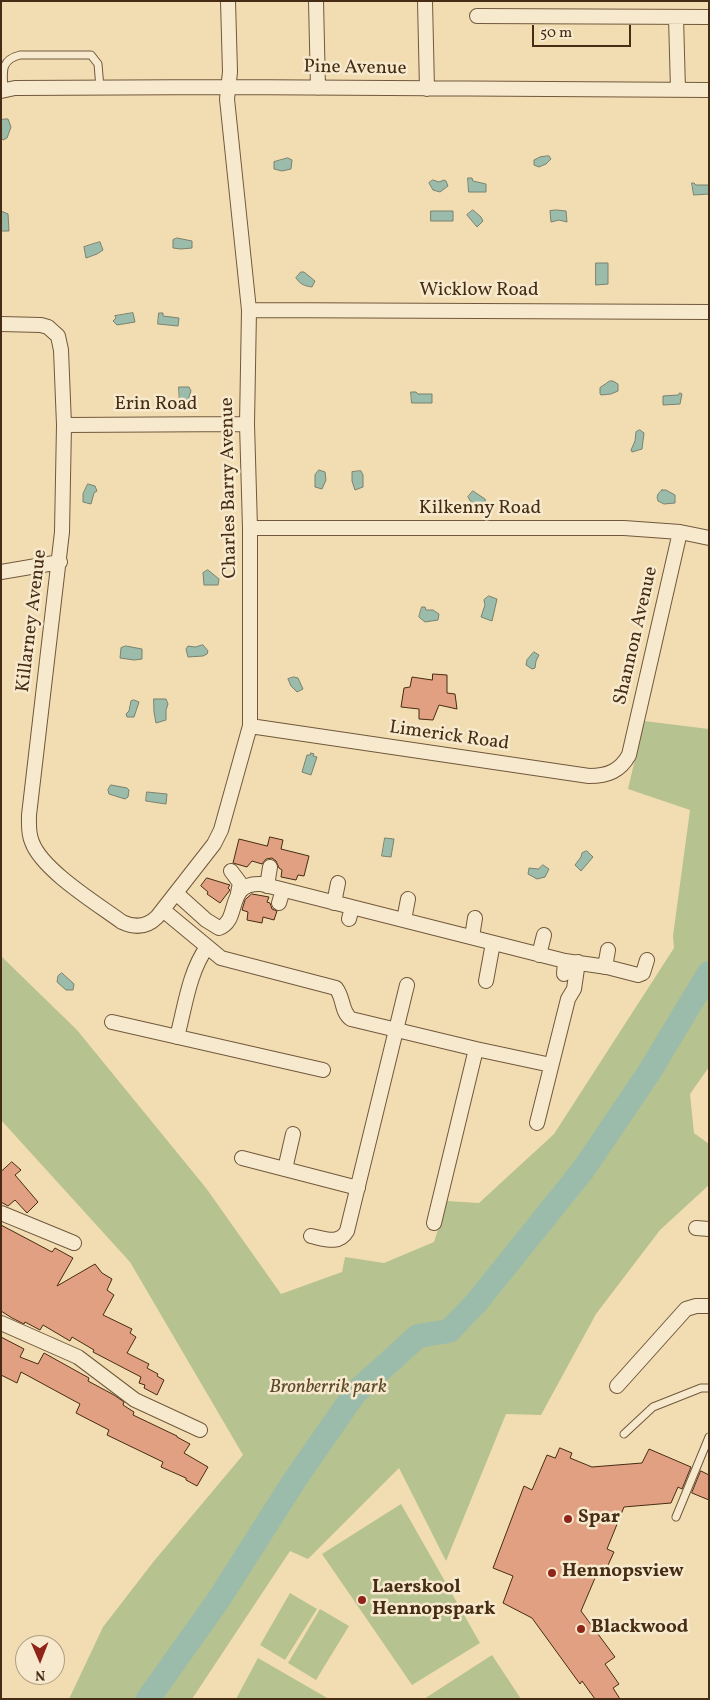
<!DOCTYPE html>
<html>
<head>
<meta charset="utf-8">
<style>
	body { margin:0 }
	#map { position:relative; width:710px; height:1700px; overflow:hidden; background:#f2ddb2; font-family:Vollkorn,serif }
	canvas { display:block }
	.frame { position:absolute; inset:0; border:2px solid #462c14; pointer-events:none }
	.north { position:absolute; left:15px; top:1635px; width:50px; height:50px; box-sizing:border-box; background:#f7e9cd; border:1px solid #b09d83; border-radius:50%; rotate:179deg; font-size:14px; font-weight:700; line-height:20px; text-align:center; color:#462c14 }
	.north::after { content:''; display:block; margin:auto; width:18px; height:22px; background:#8f2418; clip-path:polygon(50% 0,100% 100%,50% 72%,0 100%) }
	.scale { position:absolute; left:532px; top:25px; width:99px; height:22px; box-sizing:border-box; border:2px solid #462c14; border-top:0; padding-left:6px; font-size:15px; line-height:18px; white-space:nowrap; color:#462c14; -webkit-text-stroke:4px #f7e9cd; paint-order:stroke }
</style>
</head>
<body>
<div id="map">
<canvas width="710" height="1700"></canvas>
<div class="frame"></div>
<div class="north">N</div>
<div class="scale">50 m</div>
</div>
<script>
const ctx = document.querySelector('canvas').getContext('2d');
ctx.lineJoin = 'round';
function fillPath(path, color) { ctx.fillStyle = color; ctx.fill(path, 'evenodd'); }
function trace(path, color, width, dash) { ctx.strokeStyle = color; ctx.lineWidth = width; ctx.lineCap = dash ? 'butt' : 'round'; ctx.setLineDash(dash || []); ctx.stroke(path); }
function drawText(font, color, halo, rows, align = 'center') {
  ctx.font = font + ' Vollkorn,serif'; ctx.lineWidth = 5; ctx.setLineDash([]); ctx.textBaseline = 'middle'; ctx.strokeStyle = halo; ctx.fillStyle = color; for (const [text, x, y, turn = 0] of rows) {
    ctx.save(); ctx.translate(x, y); ctx.rotate((+turn || 0) * Math.PI / 180); ctx.textAlign = isNaN(turn) ? turn : align; if (halo) ctx.strokeText(text, 0, 0); ctx.fillText(text, 0, 0); ctx.restore();
  }
}
fillPath(new Path2D(`
	M644,721L709,729V1067L690,1094L694,1133L709,1144V1185L660,1230L596,1314L541,1415L506,1414L446,1561L399,1468L308,1559L290,1551L192,1699H69L103,1627L154,1561L243,1455L130,1262L1,1120V956L77,1030L206,1188L281,1294L342,1272L345,1257L384,1263L434,1242L447,1201L479,1203L554,1134L674,948L673,936L690,810L628,789Z
	M401,1504L480,1643L412,1685L322,1554Z
	M290,1593L317,1609L285,1660L260,1645Z
	M320,1609L349,1626L316,1680L288,1663Z
	M492,1655L521,1699H424Z
	M258,1658L329,1699H236Z`), '#b6c28f');
const water = new Path2D(`
	M5,119H8L11,127L7,138L3,140L1,138V120Z
	M549,156L551,159L546,164L539,167L534,165V160L540,157Z
	M288,158L292,160L291,169L282,171L274,169V162Z
	M468,178H472L473,181L486,184V192H469Z
	M433,180L439,182L444,180L446,181L448,186L440,192L433,190L429,183Z
	M692,183H694L696,185H709V194L694,195Z
	M473,210L481,217L483,221L477,227L467,215Z
	M556,210L566,211L567,222L559,220L551,222L550,211Z
	M1,211L8,214L9,231H1Z
	M431,211H453V221H431Z
	M177,238L192,241V248L181,249L173,248V240Z
	M100,242L103,250L97,254L86,258L84,247Z
	M596,263H608V284L596,285Z
	M301,272H304L315,281L312,287C304,286 300,284 296,278Z
	M133,313L135,322L117,325L113,321L116,318L115,316Z
	M159,313H163V316L179,318L178,326L158,324Z
	M610,381H613L618,384V391L611,394L601,395L600,394V388Z
	M179,387H189L191,391L189,397V404L180,405Z
	M411,392H416L418,394H432V403H412Z
	M680,393L682,394L680,404L663,405V396L678,395Z
	M640,430L644,433L642,449L632,452L631,450L635,441L636,432Z
	M319,470L325,472L326,480L322,489L315,487V475Z
	M361,471L363,475V487L355,490L352,481V472Z
	M88,484L95,486L97,491L94,493L91,504L83,502V494Z
	M662,490H666L675,495V503L664,504L658,501C656,496 658,493 662,490Z
	M473,491L485,499L486,506L483,510L471,502L468,497Z
	M208,570L219,579L218,585H204L203,573Z
	M489,596L497,599L492,621L481,617L485,605L484,600Z
	M422,607H425L426,610H433L439,614L438,620L425,622L419,617Z
	M203,645L208,651L207,654L203,656L188,657L186,649L188,646L195,647Z
	M126,646L142,649V659L134,660L120,658L121,648Z
	M534,652L539,655L536,661L535,668L532,669L526,665L527,660Z
	M294,677L298,678L303,689L297,692L291,686L288,679Z
	M154,699H166L168,704L166,710V720L156,723L154,712Z
	M134,700L139,702L134,717H127L126,714L129,711L131,701Z
	M311,753L314,754L313,756L317,757L311,775L302,772L307,755H310Z
	M111,785L127,788L129,790L128,797L125,799L109,794L108,790Z
	M147,792L167,794L166,804L146,801Z
	M385,838L394,839L391,857L382,856Z
	M587,851L593,857L581,871L575,865L581,857L582,853Z
	M543,865L549,869L545,877L537,879L528,874L529,868L538,869Z
	M62,973L74,984L73,990H66L57,982L58,976Z`);
fillPath(water, '#9bbcab');
trace(water, '#79826f', 1);
trace(new Path2D(`
	M148,1699L219,1599L294,1481L355,1393L418,1336L449,1331L476,1303L583,1170L648,1074L709,973`), '#9bbcab', 24);
const building = new Path2D(`
	M433,674L447,675V693L455,694L457,709L439,705L433,720L419,719V709L401,707L404,688L410,687L412,677L432,680Z
	M270,837L283,840L281,849L309,856L304,876L298,875L296,880L281,877L282,870L279,868L276,861L272,858L266,859L262,864L252,861L247,867L233,863L239,839L267,846Z
	M207,878L230,885L228,888L230,890L220,903L207,894L208,892L201,886Z
	M252,894L269,897L267,902L270,903L272,909L277,911L274,920L263,917L262,923L247,920L248,912L242,910L245,900Z
	M12,1162L21,1170L15,1175L38,1202L27,1213L15,1200L8,1206L1,1202V1172Z
	M1,1225L52,1252L55,1248L73,1258L57,1286L95,1264L102,1273L112,1279L107,1290L114,1295L103,1315L132,1329L130,1333L136,1337L127,1353L149,1364L147,1368L158,1374L157,1376L164,1380L157,1395L144,1388L145,1385L139,1383L141,1377L93,1352L94,1350L72,1337L70,1341L43,1325L40,1330L25,1322L24,1324L12,1318L1,1311Z
	M1,1337L24,1349L20,1357L38,1364L44,1353L89,1378L88,1381L114,1395L124,1402L123,1405L134,1412L133,1415L177,1436V1437L190,1444L184,1453L208,1467L197,1486L186,1480V1478L161,1467L163,1462L107,1435L109,1430L76,1413L80,1404L21,1372L17,1383L1,1375Z
	M560,1448L572,1453L570,1458L592,1467L642,1463L649,1449L691,1467L682,1489L678,1487L671,1503L624,1507L607,1549L614,1552L604,1574L598,1571L581,1611L615,1657L605,1664L619,1684L613,1688L620,1699H595L582,1681L580,1684L532,1618L503,1603L513,1576L493,1568L524,1486L532,1490L547,1455L555,1458Z
	M701,1471L709,1475V1500L692,1493Z`);
fillPath(building, '#e0a081');
trace(building, '#462c14', 1);
const lane = new Path2D(`
	M4,90C3,72 0,60 20,55H91L98,64L100,88
	M624,1434L653,1407L701,1388H709
	M676,1517L709,1437`);
const street = new Path2D(`
	M316,1L318,88
	M425,1L427,89
	M477,16L709,17
	M676,17L678,90
	M1,91L15,88L228,87L709,90
	M249,310L709,312
	M1,324L41,325L48,327L58,336L61,350L64,425L62,532L29,815C29,824 28,833 32,842C42,870 96,903 122,922C135,928 147,927 157,917L214,844L221,830L250,726V528L247,424L249,310L227,99L230,72L228,1
	M64,425L247,424
	M250,528H624L680,532L709,538
	M1,572L60,562
	M250,726L589,776C608,776 620,771 629,755L680,532
	M231,871L240,883L238,893
	M267,886L270,867
	M176,893L206,920L219,928C241,921 225,882 261,884L565,961L607,967L638,975L643,973L647,960
	M279,903L283,890
	M334,903L338,883
	M163,910L221,958L336,988C344,998 341,1012 351,1019L476,1049L551,1065
	M349,919L352,907
	M404,920L408,899
	M472,937L475,918
	M539,955L544,935
	M605,967L608,950
	M564,974L565,961
	M486,981L493,943
	M112,1022L323,1070
	M177,1037C185,1007 189,972 207,947
	M537,1123L568,999L574,989L578,962
	M242,1158L358,1188
	M285,1169L293,1134
	M1,1213L74,1243
	M434,1223L476,1049
	M696,1228L709,1229
	M311,1236C325,1239 339,1245 347,1231L407,985
	M1,1323L78,1357L135,1400L200,1430
	M617,1386L686,1309L696,1306H709`);
trace(lane, '#71583c', 9);
trace(street, '#71583c', 16);
trace(lane, '#f7e9cd', 7);
trace(street, '#f7e9cd', 14);
for (const [x, y, r, color] of [
	[568,1519,5,"#8f2418"],
	[552,1573,5,"#8f2418"],
	[362,1600,5,"#8f2418"],
	[581,1629,5,"#8f2418"]
]) { const dot = new Path2D(); dot.arc(x, y, r, 0, 2 * Math.PI); ctx.fillStyle = color; ctx.fill(dot); trace(dot, '#f7e9cd', 2); }
drawText('19px', '#462c14', '#f7e9cd', [
	["Pine Avenue",355,69,1],
	["Wicklow Road",479,292],
	["Erin Road",156,406],
	["Charles Barry Avenue",230,488,-91],
	["Kilkenny Road",480,510],
	["Killarney Avenue",33,621,-83],
	["Shannon Avenue",637,636,-77],
	["Limerick Road",449,737,8]
]);
drawText('italic 19px', '#5c4a2d', '#f7e9cd', [
	["Bronberrik park",328,1389]
]);
drawText('bold 19px', '#462c14', '#f7e9cd', [
	["Spar",578,1519],
	["Hennopsview",562,1573],
	["Laerskool",372,1589],
	["Hennopspark",372,1611],
	["Blackwood",591,1629]
], 'left');
</script>
</body>
</html>
